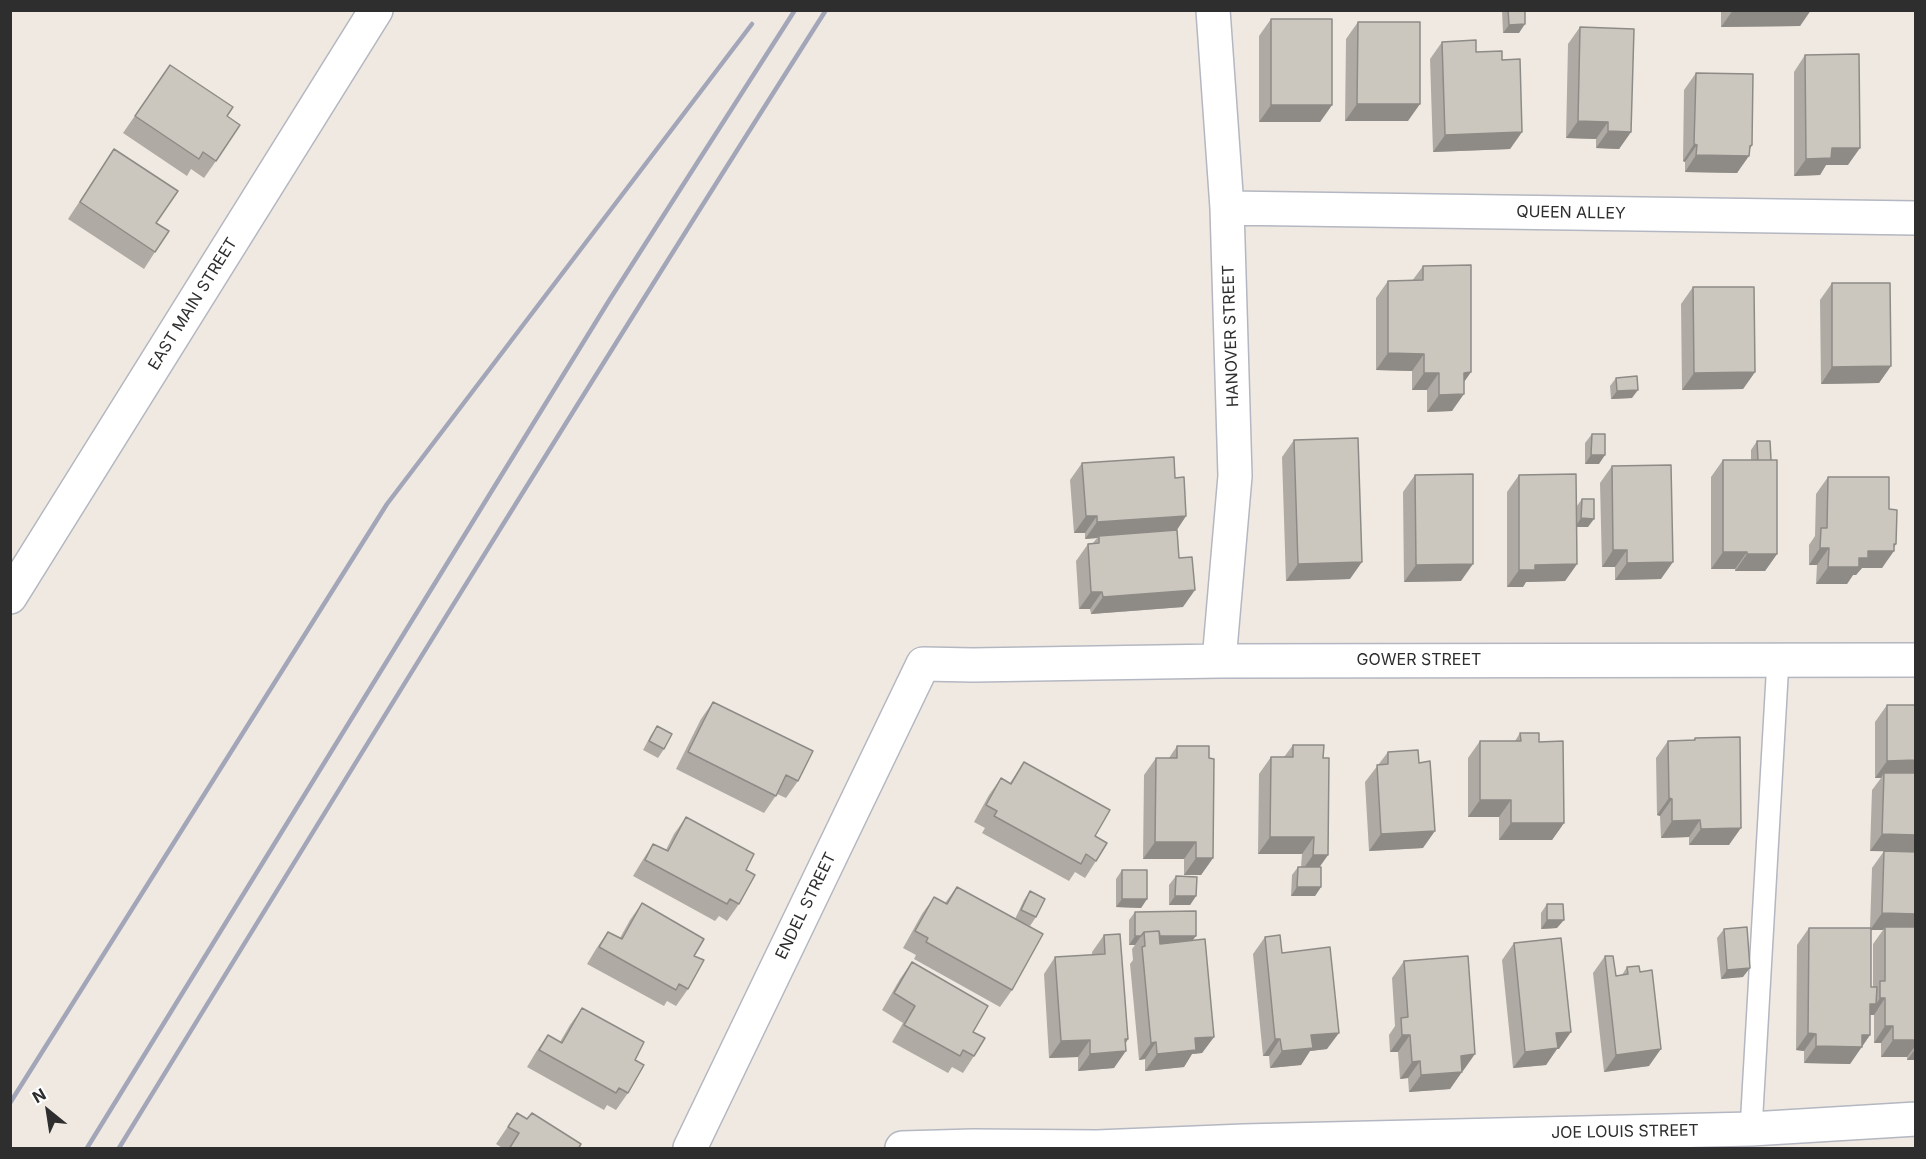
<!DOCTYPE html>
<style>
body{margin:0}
#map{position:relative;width:1926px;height:1159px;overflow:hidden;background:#efe9e1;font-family:Inter,sans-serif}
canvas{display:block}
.frame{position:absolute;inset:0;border:12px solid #2e2e2e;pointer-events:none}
.north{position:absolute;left:18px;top:1081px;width:60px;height:60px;-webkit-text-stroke:4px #fff;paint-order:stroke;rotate:330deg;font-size:16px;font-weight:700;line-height:24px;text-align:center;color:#2e2e2e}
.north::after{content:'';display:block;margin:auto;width:21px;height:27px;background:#2e2e2e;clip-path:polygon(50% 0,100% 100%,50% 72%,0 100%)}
</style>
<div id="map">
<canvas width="1926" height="1159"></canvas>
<div class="frame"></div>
<div class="north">N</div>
</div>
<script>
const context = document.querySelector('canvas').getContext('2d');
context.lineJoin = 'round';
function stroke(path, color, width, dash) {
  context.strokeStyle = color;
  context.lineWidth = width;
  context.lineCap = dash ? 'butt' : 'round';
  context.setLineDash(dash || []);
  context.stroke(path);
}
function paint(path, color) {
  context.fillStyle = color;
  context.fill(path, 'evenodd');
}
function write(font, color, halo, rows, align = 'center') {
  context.font = font + ' Inter,sans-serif';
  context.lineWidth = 4.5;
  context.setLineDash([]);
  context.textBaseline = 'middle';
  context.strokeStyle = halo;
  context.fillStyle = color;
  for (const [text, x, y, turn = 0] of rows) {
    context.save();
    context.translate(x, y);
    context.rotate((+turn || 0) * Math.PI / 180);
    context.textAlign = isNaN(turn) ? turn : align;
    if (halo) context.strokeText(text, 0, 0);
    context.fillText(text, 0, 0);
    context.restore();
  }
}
const lane = new Path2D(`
 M1751,1129L1778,660`);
const street = new Path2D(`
 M1213,10L1227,208L1235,476L1219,661
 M1227,208L1916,218
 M10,597L376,10
 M690,1148L923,664L973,665L1219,661L1916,660
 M902,1148L973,1146L1097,1147L1244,1141L1751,1129L1916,1119`);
const rail = new Path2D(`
 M10,1103L387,504L752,24
 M87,1148L610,299L795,10
 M119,1148C352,768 586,387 826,10`);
const wall = new Path2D(`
 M1502,10H1525L1519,33H1503Z
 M1721,10H1811L1800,26L1721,27Z
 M1271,19L1332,105L1320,122H1259V36Z
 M1358,22L1408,121H1345L1346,39Z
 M1580,27L1631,132L1619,149L1596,148V139L1566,138L1568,44Z
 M1442,42L1502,60L1522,132L1510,149L1433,152L1430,59Z
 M1805,55L1848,165H1826L1820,175L1794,176V72Z
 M170,65L227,116L216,161L204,178L191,169L187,176L123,133Z
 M1696,73L1752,145L1737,173L1685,172V162L1683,161L1684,90Z
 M114,149L156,223L155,252L144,269L68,219Z
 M1423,266L1471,372L1464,382L1452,411L1427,412V390H1412V371L1376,370V298L1388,281H1412Z
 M1832,283L1891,366L1879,383L1821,384L1820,300Z
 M1693,287L1755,372L1743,389L1682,390L1681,304Z
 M1616,378L1632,398L1611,399L1610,386Z
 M1592,434L1599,464H1585V443Z
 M1294,440L1350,579L1286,581L1282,457Z
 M1757,441L1771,460L1777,554L1765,571H1735V569H1711V477L1723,460H1751V450Z
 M1082,463L1175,478L1186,516L1176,530L1183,607L1091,614L1090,609H1079L1076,561L1088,544L1093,543L1097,538L1085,539V533H1074L1070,480Z
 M1612,466L1661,579L1615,580V567H1602L1600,483Z
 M1415,475L1461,581L1404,582L1403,492Z
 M1519,475L1576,507L1582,499L1588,527H1576L1577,564L1565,581L1526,582L1523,587H1507V492Z
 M1828,477L1889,509L1894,548L1882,568H1862L1856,575H1853L1847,584H1816L1817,565H1809V545L1815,536L1816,494Z
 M713,702L798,781L786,798L777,794L764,813L676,769L701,719Z
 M1887,705H1916V1060H1907V1057H1881V1043H1874V1015H1870V1035L1850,1064L1804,1063V1051L1796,1050L1797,945L1809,928H1870L1872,868L1884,851H1870L1872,790L1881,778H1875V722ZM1871,930H1883L1873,944V987H1871Z
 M657,726L664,749L658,758L643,750L651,735Z
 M1520,733L1539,742L1564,823L1552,840H1499V817H1468V758L1480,741H1515Z
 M1695,738L1729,845H1689V837L1661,838L1660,816L1657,815L1656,758L1668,741L1693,740Z
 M1293,745L1323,758L1328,855L1319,867L1321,887L1315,896H1291L1292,875L1298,867H1301L1302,854H1258L1259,774L1271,757H1284Z
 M1177,746L1209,758L1213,858L1201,875H1184V859H1143L1144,775L1156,758H1169Z
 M1388,752L1419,763L1423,848L1369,851L1365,782Z
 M1024,762L1095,836L1096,861L1085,878L1075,872L1069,881L982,833L985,828L974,822L989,795L1001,778L1010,783Z
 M686,817L746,870L739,904L727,921L719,916L715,921L633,876L642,861L653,844L666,850L674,834Z
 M1122,870L1147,899L1141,908L1116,907V879Z
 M1176,876L1196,896L1190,905H1169V885Z
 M957,887L1012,990L1000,1007L914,959L916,955L903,948L922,914L934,897L945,903Z
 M1030,891L1036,917L1030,926L1015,919L1024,900Z
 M642,903L694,956L688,989L676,1006L667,1001L664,1006L587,964L596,949L608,932L620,938L630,920Z
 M1547,904L1557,928L1541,929V913Z
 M1135,912L1193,941L1214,1037L1202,1053L1192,1054L1184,1067L1145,1071V1059L1139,1060L1130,964L1133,960L1132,949L1135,945H1129V920Z
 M1724,929L1743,977L1721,979L1717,938Z
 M1104,935L1128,1039L1114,1068L1078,1071V1057L1049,1058L1044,974L1055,957L1092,955V952Z
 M1265,937L1282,953L1327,1049L1310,1051L1301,1065L1270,1068L1269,1056H1263L1253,954Z
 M1514,943L1559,1049H1557L1546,1065L1513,1068L1502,960Z
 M1605,956L1616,976L1622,975L1627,967L1649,1066L1604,1072L1593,973Z
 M1404,961L1463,1071H1462L1450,1089L1409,1092L1408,1078L1400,1079L1398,1052H1390L1389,1035L1395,1026L1392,978Z
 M912,962L973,1032L974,1056L963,1073L952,1067L948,1073L892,1042L903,1023L882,1010L900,979Z
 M582,1008L635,1060L628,1093L616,1110L607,1105L604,1110L527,1067L536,1052L548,1035L560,1042L570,1025Z
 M517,1113L578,1149H504L496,1144Z`);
const shadedWall = new Path2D(`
 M1733,10H1811L1800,26L1721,27Z
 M1525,24L1519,33H1503L1509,25Z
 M1357,104H1420L1408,121H1345Z
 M1271,105H1332L1320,122H1259Z
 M1578,121L1608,122L1596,139L1566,138Z
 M1608,131L1631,132L1619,149L1596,148Z
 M1522,132L1510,149L1433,152L1445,135Z
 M1694,144L1697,145L1685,162L1683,161Z
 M1752,145L1745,156H1749L1737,173L1685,172L1696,155Z
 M1832,148H1860L1848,165H1826L1820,175L1794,176L1806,159Z
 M1388,353L1424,354L1412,371L1376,370Z
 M1891,366L1879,383L1821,384L1832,367Z
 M1471,372L1459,389L1464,373Z
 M1755,372L1743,389L1682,390L1694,373Z
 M1424,373H1439L1427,390H1412Z
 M1638,390L1632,398L1611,399L1617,391Z
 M1464,394L1452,411L1427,412L1439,395Z
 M1591,455H1605L1599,464H1585Z
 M1086,516H1097L1085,533H1074Z
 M1186,516L1175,533L1099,536L1097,538L1085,539L1097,522Z
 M1581,518L1594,519L1588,527H1575Z
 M1894,544H1896L1892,551H1894L1882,568H1862L1856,575H1853L1847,584H1816L1828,567L1859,558L1868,551Z
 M1820,548H1829L1817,565H1809Z
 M1613,550H1627L1615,567H1602Z
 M1723,552H1747L1735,569H1711Z
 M1747,554H1777L1765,571H1735Z
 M1362,562L1350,579L1286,581L1298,564Z
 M1673,562L1661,579L1615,580L1627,563Z
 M1473,564L1461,581L1404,582L1416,565Z
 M1577,564L1565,581L1526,582L1523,587H1507L1519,570L1535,565Z
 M1195,590L1183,607L1091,614L1103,597Z
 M1091,592H1102L1090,609H1079Z
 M1916,760V777L1884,773L1881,778H1875L1887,761Z
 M1669,798L1672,799L1660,816L1657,815Z
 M1480,800H1511L1499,817H1468Z
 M1700,820L1689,837L1661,838L1672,821Z
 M1511,823H1564L1552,840H1499Z
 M1741,828L1729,845H1689L1701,829Z
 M1435,831L1423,848L1369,851L1381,834Z
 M1882,834L1916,835V852L1870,851Z
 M1270,837H1314L1302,854H1258Z
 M1155,842H1196L1184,859H1143Z
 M1313,855H1328L1316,872H1301Z
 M1196,858H1213L1201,875H1184Z
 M1297,887H1321L1315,896H1291Z
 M1175,896H1196L1190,905H1169Z
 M1122,899H1147L1141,908L1116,907Z
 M1882,913L1916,914V931L1885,927L1883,930H1870Z
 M1547,920H1564L1557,928L1541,929Z
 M1135,936H1141L1135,945H1129Z
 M1144,936H1196L1190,944H1145Z
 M1750,968L1743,977L1721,979L1727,970Z
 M1880,998H1885L1874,1015H1869L1870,1004H1876Z
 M1885,1026H1893L1881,1043H1874Z
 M1571,1032L1559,1049H1557L1546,1065L1513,1068L1525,1052L1556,1033Z
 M1339,1033L1327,1049L1310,1051L1301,1065L1270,1068L1282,1051L1311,1035Z
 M1808,1033L1816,1034L1804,1051L1796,1050Z
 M1402,1035H1410L1398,1052H1390Z
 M1862,1035H1870L1850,1064L1804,1063L1816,1046Z
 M1214,1037L1202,1053L1192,1054L1184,1067L1145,1071L1157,1054L1195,1038Z
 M1125,1039H1128L1119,1052L1126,1051L1114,1068L1078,1071L1090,1054Z
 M1275,1039H1280L1269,1056H1263Z
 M1090,1040L1078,1057L1049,1058L1061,1041Z
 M1893,1040H1916V1045L1907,1057H1881Z
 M1156,1042L1145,1059L1139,1060L1151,1043Z
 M1916,1048V1060H1907Z
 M1661,1049L1649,1066L1604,1072L1616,1055Z
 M1475,1054L1463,1071L1449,1073L1461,1056Z
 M1420,1061L1408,1078L1400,1079L1412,1062Z
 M1462,1072L1450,1089L1409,1092L1421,1075Z`);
const building = new Path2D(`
 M1508,10H1525V24L1509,25Z
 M1271,19H1332V105H1271Z
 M1358,22H1420V104H1357Z
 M1580,27L1634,29L1631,132L1608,131V122L1578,121Z
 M1476,40V52L1502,51V60L1520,59L1522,132L1445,135L1442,42Z
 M1859,54L1860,148H1832L1831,158L1806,159L1805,55Z
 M170,65L233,107L227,116L240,125L216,161L203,152L199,159L135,116Z
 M1696,73L1753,74L1752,145L1750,146L1749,156L1696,155L1697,145L1694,144Z
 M114,149L178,191L156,223L169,231L155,252L80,202Z
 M1471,265V372L1464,373V394L1439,395V373H1424V354L1388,353V281L1423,280V266Z
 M1832,283H1890L1891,366L1832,367Z
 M1693,287H1754L1755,372L1694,373Z
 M1637,376L1638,390L1617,391L1616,378Z
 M1592,434H1605V455H1591Z
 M1358,438L1362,562L1298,564L1294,440Z
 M1757,441H1770L1771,460H1758Z
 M1174,457L1175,478L1184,477L1186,516L1097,522V516H1086L1082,463Z
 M1723,460H1777V554H1747V552H1723Z
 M1671,465L1673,562L1627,563V550H1613L1612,466Z
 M1473,474V564L1416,565L1415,475Z
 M1576,474L1577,564L1535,565V570H1519V475Z
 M1828,477H1889V509L1897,510L1896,544H1894V551H1868V558H1859V567H1828L1829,548H1820L1821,528H1827Z
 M1582,499H1594V519L1581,518Z
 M1177,530L1179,558L1192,557L1195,590L1103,597L1102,592H1091L1088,544L1099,543V536Z
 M713,702L813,751L798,781L786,775L776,796L688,752Z
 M1887,705H1916V760L1887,761Z
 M657,726L672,734L664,749L649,741Z
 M1520,733H1539V742L1563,741L1564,823H1511V800H1480V741H1521Z
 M1740,737L1741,828L1701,829L1700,820L1672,821V799L1669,798L1668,741L1695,740V738Z
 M1293,745H1324L1323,758H1329L1328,855H1313L1314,837H1270L1271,757H1293Z
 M1177,746H1209V758L1214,759L1213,858H1196V842H1155L1156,758H1177Z
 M1418,750L1419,763L1430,761L1435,831L1381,834L1377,765L1388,764V752Z
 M1024,762L1110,810L1095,836L1107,843L1096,861L1086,854L1081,864L994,816L997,811L986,805L1001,778L1011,784Z
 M1884,773H1916V835L1882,834Z
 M686,817L754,854L746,870L755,875L739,904L730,899L727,904L645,860L653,844L668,851Z
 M1884,851L1916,852V914L1882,913Z
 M1298,867H1321V887H1297Z
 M1122,870H1147V899H1122Z
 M1176,876L1197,877L1196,896H1175Z
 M957,887L1043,934L1012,990L926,942L928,938L915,931L934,897L947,904Z
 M1030,891L1045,899L1036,917L1021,910Z
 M642,903L704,939L694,956L704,960L688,989L679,984L676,990L599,947L608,932L622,939Z
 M1547,904H1563L1564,920H1547Z
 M1196,911V936H1160L1159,931L1144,932L1141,936H1135V912Z
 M1747,927L1750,968L1727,970L1724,929Z
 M1885,927H1916V1040H1893V1026H1885V998H1880V981H1885Z
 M1809,928H1871V987H1877L1876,1004H1870V1035H1862V1047L1816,1046V1034L1808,1033Z
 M1159,931L1160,944L1205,939L1214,1037L1195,1038L1196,1050L1157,1054L1156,1042L1151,1043L1142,947L1145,946L1144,932Z
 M1120,934L1128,1039H1125L1126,1051L1090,1054V1040L1061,1041L1055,957L1105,954L1104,935Z
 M1280,935L1282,953L1330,947L1339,1033L1311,1035L1313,1048L1282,1051L1280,1039H1275L1265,937Z
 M1561,938L1571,1032L1556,1033L1558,1048L1525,1052L1514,943Z
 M1468,956L1475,1054L1461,1056L1462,1072L1421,1075L1420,1061L1412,1062L1410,1035H1402L1401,1018L1408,1017L1404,961Z
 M1605,956H1613L1616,976L1628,974L1627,967L1639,966L1640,972L1652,970L1661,1049L1616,1055Z
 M912,962L988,1006L973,1032L985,1038L974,1056L963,1050L960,1056L904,1025L915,1006L894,993Z
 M582,1008L644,1042L635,1060L644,1065L628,1093L619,1088L616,1093L539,1050L548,1035L562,1043Z
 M517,1113L527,1119L532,1113L581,1144L578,1149H509L519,1133L508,1127Z`);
const streetNames = [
 ["QUEEN ALLEY",1571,213,1],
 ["EAST MAIN STREET",193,304,-58],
 ["HANOVER STREET",1231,336,-92],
 ["GOWER STREET",1419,660],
 ["ENDEL STREET",806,906,-64],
 ["JOE LOUIS STREET",1625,1132,-1]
];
stroke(lane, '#b4b7c1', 24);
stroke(street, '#b4b7c1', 36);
stroke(lane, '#fff', 21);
stroke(street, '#fff', 33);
stroke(rail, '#a3a6b8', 4.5);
paint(wall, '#afaba4');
paint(shadedWall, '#8e8b86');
paint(building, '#cbc7bf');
stroke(building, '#8e8b86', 1.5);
write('16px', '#2e2e2e', '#fff', streetNames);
</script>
